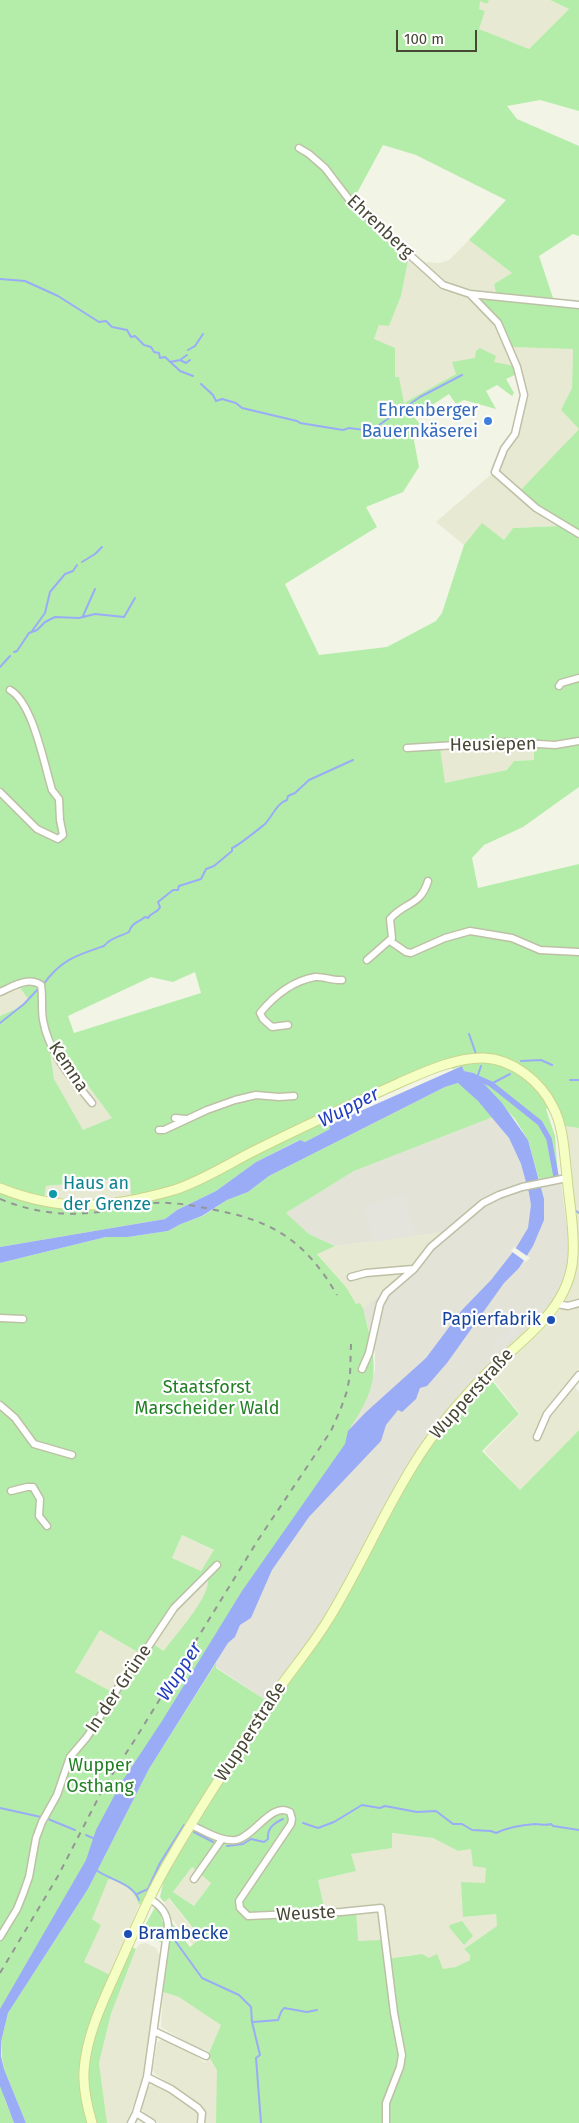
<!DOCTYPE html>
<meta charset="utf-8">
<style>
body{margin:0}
#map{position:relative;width:579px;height:2123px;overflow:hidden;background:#f2f4e5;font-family:"Fira Sans",sans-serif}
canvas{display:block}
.scale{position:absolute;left:396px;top:30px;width:81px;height:22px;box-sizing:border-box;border:2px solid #474734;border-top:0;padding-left:6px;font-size:15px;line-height:18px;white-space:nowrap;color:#474734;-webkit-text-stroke:4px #fff;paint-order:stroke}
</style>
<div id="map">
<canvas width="579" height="2123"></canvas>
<div class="scale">100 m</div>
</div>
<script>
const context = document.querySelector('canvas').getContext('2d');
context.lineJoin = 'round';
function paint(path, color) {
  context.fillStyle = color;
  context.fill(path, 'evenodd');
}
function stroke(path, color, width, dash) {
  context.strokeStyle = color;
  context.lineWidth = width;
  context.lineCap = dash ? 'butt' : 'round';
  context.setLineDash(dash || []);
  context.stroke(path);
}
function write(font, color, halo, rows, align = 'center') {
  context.font = font + ' "Fira Sans",sans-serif';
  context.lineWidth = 4.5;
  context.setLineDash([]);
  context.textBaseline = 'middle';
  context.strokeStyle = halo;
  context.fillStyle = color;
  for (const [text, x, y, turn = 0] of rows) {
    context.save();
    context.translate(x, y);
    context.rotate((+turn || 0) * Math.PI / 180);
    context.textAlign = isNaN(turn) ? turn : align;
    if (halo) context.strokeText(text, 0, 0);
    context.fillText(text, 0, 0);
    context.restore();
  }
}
const residential = new Path2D(`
 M480,0L487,4L489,0H550L569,9L529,49L478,29L485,11L478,9Z
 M469,240L512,273L494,284L497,298L480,301L500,320L511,347L573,349L572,388L561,410L579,429L569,439L560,526L513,528L504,540L482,524L464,545L436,522L494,472L515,432L526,393L519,373L476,358L456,374L404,404L399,378H395L374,340L379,325L389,326L401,296L410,251L425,262L440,263L449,260Z
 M534,744V760L514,761L507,770L445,784L439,748L461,745Z
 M18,985L28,999L18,1008L0,1016V994Z
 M49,1044L71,1075L78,1072L113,1118L83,1131L54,1079Z
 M564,1126L579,1128V1376L572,1384L579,1392V1430L520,1490L484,1451L520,1414L490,1376L533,1337L542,1330L561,1309L569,1307L565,1297L574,1278L578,1238Z
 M130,1178L131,1196L80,1204L43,1199L46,1186Z
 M445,1232L415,1269L363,1308L360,1303L356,1305L346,1287L317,1253L335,1246Z
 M182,1535L215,1551L201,1571L172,1558Z
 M218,1564L183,1662L152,1643L174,1608Z
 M100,1630L142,1654L114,1693L75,1672Z
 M391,1833L433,1838L458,1851L471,1849L486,1868V1883L464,1917L496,1914L497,1926L464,1949L470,1955V1960L456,1967L443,1970L422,1954L386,1959L364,1942L358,1941L325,1912L318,1880L355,1871L351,1854L391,1848Z
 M192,1867L211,1882L194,1906L173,1892Z
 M110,1879L125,1885L137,1895L139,1905L110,1975L84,1962L101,1925L92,1919L98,1901L108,1880Z
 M168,1898L201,1939L193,1945L171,1918L164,1902Z
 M146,1943L156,1948L160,1956V1962L145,2069L135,2101L126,2123H107L99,2063L111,2014L137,1947L140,1944Z
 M163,1992L179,1997L223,2021L209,2052L204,2049L200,2050L161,2027Z
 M163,2038L193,2054L205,2063L211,2056L219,2069L216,2123H205V2114L200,2104L155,2074L153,2070L157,2043Z
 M155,2083L194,2108L199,2116L198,2123H159L144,2113L141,2107L148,2087Z`);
const industrial = new Path2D(`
 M493,1117L509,1138L521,1164L528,1188L561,1182L569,1243L568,1261L564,1281L548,1308L473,1382L329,1614L267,1701L216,1667V1663L228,1643L235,1637L240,1625L251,1618L272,1570L309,1517L377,1445L348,1431L375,1371V1353L363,1308L415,1269L444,1232L335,1246L309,1234L286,1213L354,1171Z`);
const green = new Path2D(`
 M0,0H489L487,4L480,1L479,9L485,11L479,29L529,49L569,9L550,0H579V111L540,100L507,106L517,119L579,146V236L573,234L539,256L553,298L496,293L494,284L512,273L469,240L506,200L416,155L383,145L351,204L409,256L401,296L389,326L379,325L374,339L395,348V377H399L404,403L456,374L452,362L475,358L476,351L480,348L496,356L494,362L514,366L519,373L506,379L514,393L512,396L497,385L486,391L496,409L464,400L456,404L449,394L414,417L420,424L412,430L419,467L403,492L366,507L377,527L285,584L319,655L387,647L436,621L442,613L464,545L482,523L504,540L513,528L560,526L520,491L579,429V787L523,827L484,845L472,858L478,888L579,864V1128L564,1126L556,1105L546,1109L555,1136L558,1176L539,1179L528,1140L515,1119L474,1073L464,1071L462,1066L453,1069L448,1064L325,1117L330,1129L305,1142L299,1140L256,1162L216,1191L177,1210L165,1219L0,1247V1016L18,1008L28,999L18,985L34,983L38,985L41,990V1002L43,1000C44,993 45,985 38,981L17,982L0,990ZM508,743L534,744V760L514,761L507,770L445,783L440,748L461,745ZM195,972L201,993L74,1033L68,1016L151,977L173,982ZM49,1045L70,1075L78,1072L112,1118L83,1130L54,1079ZM130,1178L131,1196L80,1204L44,1199L46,1186Z
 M482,297L579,306V429L561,410L572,388L573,349L511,347L500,320L480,301Z
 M458,1083L464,1086L493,1117L354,1171L286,1213L309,1234L335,1246L317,1254L346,1287L356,1304L360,1303L363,1308C376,1361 383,1380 350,1428L364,1434L300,1510L0,2021V1263L106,1237H128L168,1231L181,1224L203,1216L227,1200L248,1192L269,1176L445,1087ZM182,1535L214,1550L201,1571L172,1558ZM207,1576C215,1593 174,1636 164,1651L152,1643L174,1608ZM100,1630L141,1654L114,1693L75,1672Z
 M489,1377L519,1414L482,1451L520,1490L579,1430V2123H216L217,2070L208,2055L221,2025L179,1997L163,1992L172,1923L190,1947L201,1938L169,1898L164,1902L160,1897L164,1879L194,1826L257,1728L419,1464L453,1417ZM392,1833L433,1838L458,1851L471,1849L473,1866L486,1868L485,1883L461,1882L463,1917L496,1914L497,1926L464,1949L470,1955V1960L456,1967L443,1969L437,1954L429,1958L422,1954L386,1959L383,1940L358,1941L356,1909L325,1912L318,1880L356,1871L351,1854L392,1848ZM192,1867L211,1883L194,1906L173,1892Z
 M216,1663V1668L267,1701L150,1895L139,1905C135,1890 124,1884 110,1879L108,1880L92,1919L101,1925L84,1962L110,1975L87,2033L89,2123H26L4,2069L2,2057L1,2042L8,2013L88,1889L149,1769Z
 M155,1907L163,1915L161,1917L163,1923L166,1924L163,1943L151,1939L140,1938L142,1931Z
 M462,1921L473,1936L464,1945L449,1927L450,1925Z
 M132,1947L136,1949L111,2014L99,2063L107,2123H97C92,2107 87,2091 88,2074C88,2034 116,1984 132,1947Z
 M0,2076L5,2100L14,2123H0Z`);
const parking = new Path2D(`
 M405,1194L416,1236L373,1242L363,1206Z
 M513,1325L520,1332L497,1348L499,1353L491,1347L502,1332L506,1334Z`);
const water = new Path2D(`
 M462,1066L464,1071L474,1073L502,1103L528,1140L544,1199V1220L533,1246L519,1268L504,1283L447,1363L427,1386L420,1388L416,1399L402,1412L398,1410L386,1425L381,1441L309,1517L272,1570L251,1618L240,1625L235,1637L228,1643L149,1769L88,1889L8,2013L1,2042V2056L4,2069L26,2123H14L0,2086V2009L86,1860L96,1830L121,1783L162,1721L242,1591L345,1444L348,1431L365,1413L426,1358L462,1310L491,1280L516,1248L528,1228L531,1205L529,1193L521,1164L509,1138L478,1101L458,1083L445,1087L269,1176L248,1192L227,1200L202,1216L181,1224L168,1231L128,1237H106L0,1263V1247L165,1219L177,1210L216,1191L256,1162L300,1140L305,1142L330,1129L329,1125Z`);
const pier = new Path2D(`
 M514,1247L530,1258L526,1262L511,1251Z`);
const stream = new Path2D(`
 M0,279L25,281L58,296L99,322L106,321L112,327L127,330L131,337L135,336L144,345L151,347L154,352L159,353L160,358L165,357L180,371L193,376
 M188,350L195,346L203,334
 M180,360L186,363L190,360
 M170,362L180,360L187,355
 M201,384L213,395L216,401L222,399L236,403L242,408L297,421L300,423L343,430L349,428L365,430L376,427L420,397L462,375
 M82,562L95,554L102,547
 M83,616L95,589
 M32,631L45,613L50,592L65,574L73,571L77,565
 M14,652L17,651L29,633L37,630L45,622L55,617L79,618L95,614L124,617L135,598
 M0,667L10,656
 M43,985C60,960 77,955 104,946C111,937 120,937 129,932C132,922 138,923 145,917L148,918C151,912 158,913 160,907L158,902L173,890H178L179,886L201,879L206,869L214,866L232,851V848C238,846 260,828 265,824C273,815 277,803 287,800L288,796L295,793L309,780L353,760
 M0,1023L24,1004L39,988
 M469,1034L476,1054
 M521,1061L541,1060L552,1065
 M477,1078L481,1066
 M570,1080H579
 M491,1084L510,1074
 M576,1211L579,1213
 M0,1808L41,1817
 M48,1819L75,1830
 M303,1823L318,1828L334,1822L362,1805L380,1808L385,1806L417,1812L436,1811L453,1824H462L472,1830L491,1831L496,1833C509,1827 521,1825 535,1824C541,1824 545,1826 551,1824L553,1826L579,1830
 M194,1832L213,1842
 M86,1835L95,1839
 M227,1846L243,1844L251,1839L264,1842L268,1839C267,1828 274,1823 283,1819
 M96,1870C110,1880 133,1883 139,1900
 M137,1894L148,1889L160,1863L184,1825
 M171,1935L202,1978L239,1995L251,2007L252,2022L260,2055L256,2058L261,2123
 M253,2022L278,2020L281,2012L284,2008L307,2012L317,2010`);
const canal = new Path2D(`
 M473,1076L491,1084L540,1123L549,1139L556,1176`);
const street = new Path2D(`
 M299,148L309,154L325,168L351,202L443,285L470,294L579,305
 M470,294L498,323L517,367L524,395L515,434L504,449L495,472L536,508L579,534
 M559,686L561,683L579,678
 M407,748L506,742L555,745L579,741
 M0,792L37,829L58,839L63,835L60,820L59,799L52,790C44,764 33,703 10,690
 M390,941L406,952L411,953L445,938L470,931L512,938L540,950L579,952
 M367,960L392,938L390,919C405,901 420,907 428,881
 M0,992C12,987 28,976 41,985C43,996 41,1009 43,1020C49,1054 72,1078 92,1103
 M288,1025L272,1027L263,1019L260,1013C274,996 292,981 315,977C323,976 333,981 342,980
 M175,1118L186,1119
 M159,1130H164L207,1110L235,1100L256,1095L279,1097L294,1096
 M351,1277L366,1273L413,1269
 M557,1304L568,1306L579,1303
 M0,1318L23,1319
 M362,1369L369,1353L380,1304L386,1293L414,1269L431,1247L483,1203L499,1195L522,1187L567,1178
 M0,1405L15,1418L34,1444L72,1455
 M537,1437L547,1414L579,1375
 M11,1491L27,1487H33L40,1499L39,1516L47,1526
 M191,1825C205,1831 221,1842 236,1840C254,1837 272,1801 290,1812L292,1819L291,1824L239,1901L240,1908L248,1916L341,1912L381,1908L394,2013L402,2055L400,2067L386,2103V2123
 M194,1879L222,1839
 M0,1937L17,1909L23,1894L29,1877L36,1838L42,1822L57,1795L70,1757L87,1737L128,1672L142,1656L174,1608L217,1565
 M154,2031L206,2056
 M147,2077L171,2089L198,2108L202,2113L201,2123
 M136,2113L152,2123
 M131,2123L136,2113L147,2077L168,1926C167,1913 161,1906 150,1899`);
const secondary = new Path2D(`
 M0,1188C62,1213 111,1208 174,1190C202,1181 228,1164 254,1151C302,1127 350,1105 399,1083C424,1072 456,1057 484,1058C513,1059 541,1082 553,1107C564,1128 564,1153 567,1176C569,1203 575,1230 573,1256C570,1310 521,1340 486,1374C459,1402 434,1431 414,1464C382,1515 359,1570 328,1620C311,1648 289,1673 271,1700C237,1751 202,1804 171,1858C150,1893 134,1932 117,1970C103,2001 86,2036 84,2071C83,2088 87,2106 92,2123`);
const rail = new Path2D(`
 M0,1199C34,1213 68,1217 104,1211C121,1208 137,1205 153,1203C173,1202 191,1205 210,1209C272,1220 305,1240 337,1295
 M0,1973L58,1876L104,1787L134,1741L258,1540L331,1431L341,1408L347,1391L350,1375L351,1344`);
const markers = [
 [488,421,5,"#3f7fe0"],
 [53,1194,5,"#0f9aa8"],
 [551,1320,5,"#1a4fb4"],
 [128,1934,5,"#1a4fb4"]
];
const streetNames = [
 ["Ehrenberg",380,227,43],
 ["Heusiepen",493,745,-1],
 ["Kemna",68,1067,56],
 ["Wupperstraße",472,1394,-48],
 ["In der Grüne",119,1689,-56],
 ["Wupperstraße",251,1732,-57],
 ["Weuste",306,1914,-3]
];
const shopNames = [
 ["Ehrenberger",478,411],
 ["Bauernkäserei",478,432]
];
const cultureNames = [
 ["Haus an",63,1184],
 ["der Grenze",63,1205]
];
const transitNames = [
 ["Papierfabrik",541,1320],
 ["Brambecke",138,1934,"left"]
];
const parkNames = [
 ["Staatsforst",207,1388],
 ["Marscheider Wald",207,1409],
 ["Wupper",100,1766],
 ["Osthang",100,1787]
];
const waterNames = [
 ["Wupper",349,1108,-27],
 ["Wupper",180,1672,-57]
];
paint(residential, '#e7e9d2');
paint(industrial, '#e3e3d7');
paint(green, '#b3eda9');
paint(parking, '#e4e4dd');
paint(water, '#9bacf7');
paint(pier, '#f2f4e5');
stroke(stream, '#9bacf7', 2);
stroke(canal, '#9bacf7', 5.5);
stroke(street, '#bec0a6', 9);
stroke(secondary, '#cbd58e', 11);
stroke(street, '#fff', 6);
stroke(secondary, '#f5ffc4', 9);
stroke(rail, '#959595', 2, [6, 6]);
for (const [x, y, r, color] of markers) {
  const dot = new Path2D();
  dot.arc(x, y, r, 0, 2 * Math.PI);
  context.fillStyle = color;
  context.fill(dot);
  stroke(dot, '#fff', 2);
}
write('18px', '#474734', '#fff', streetNames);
write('18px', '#366cbe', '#fff', shopNames, 'right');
write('18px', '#0d838f', '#fff', cultureNames, 'left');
write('18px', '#164399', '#fff', transitNames, 'right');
write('18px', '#217f24', '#fff', parkNames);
write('italic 19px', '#223dbd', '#fff', waterNames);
</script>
